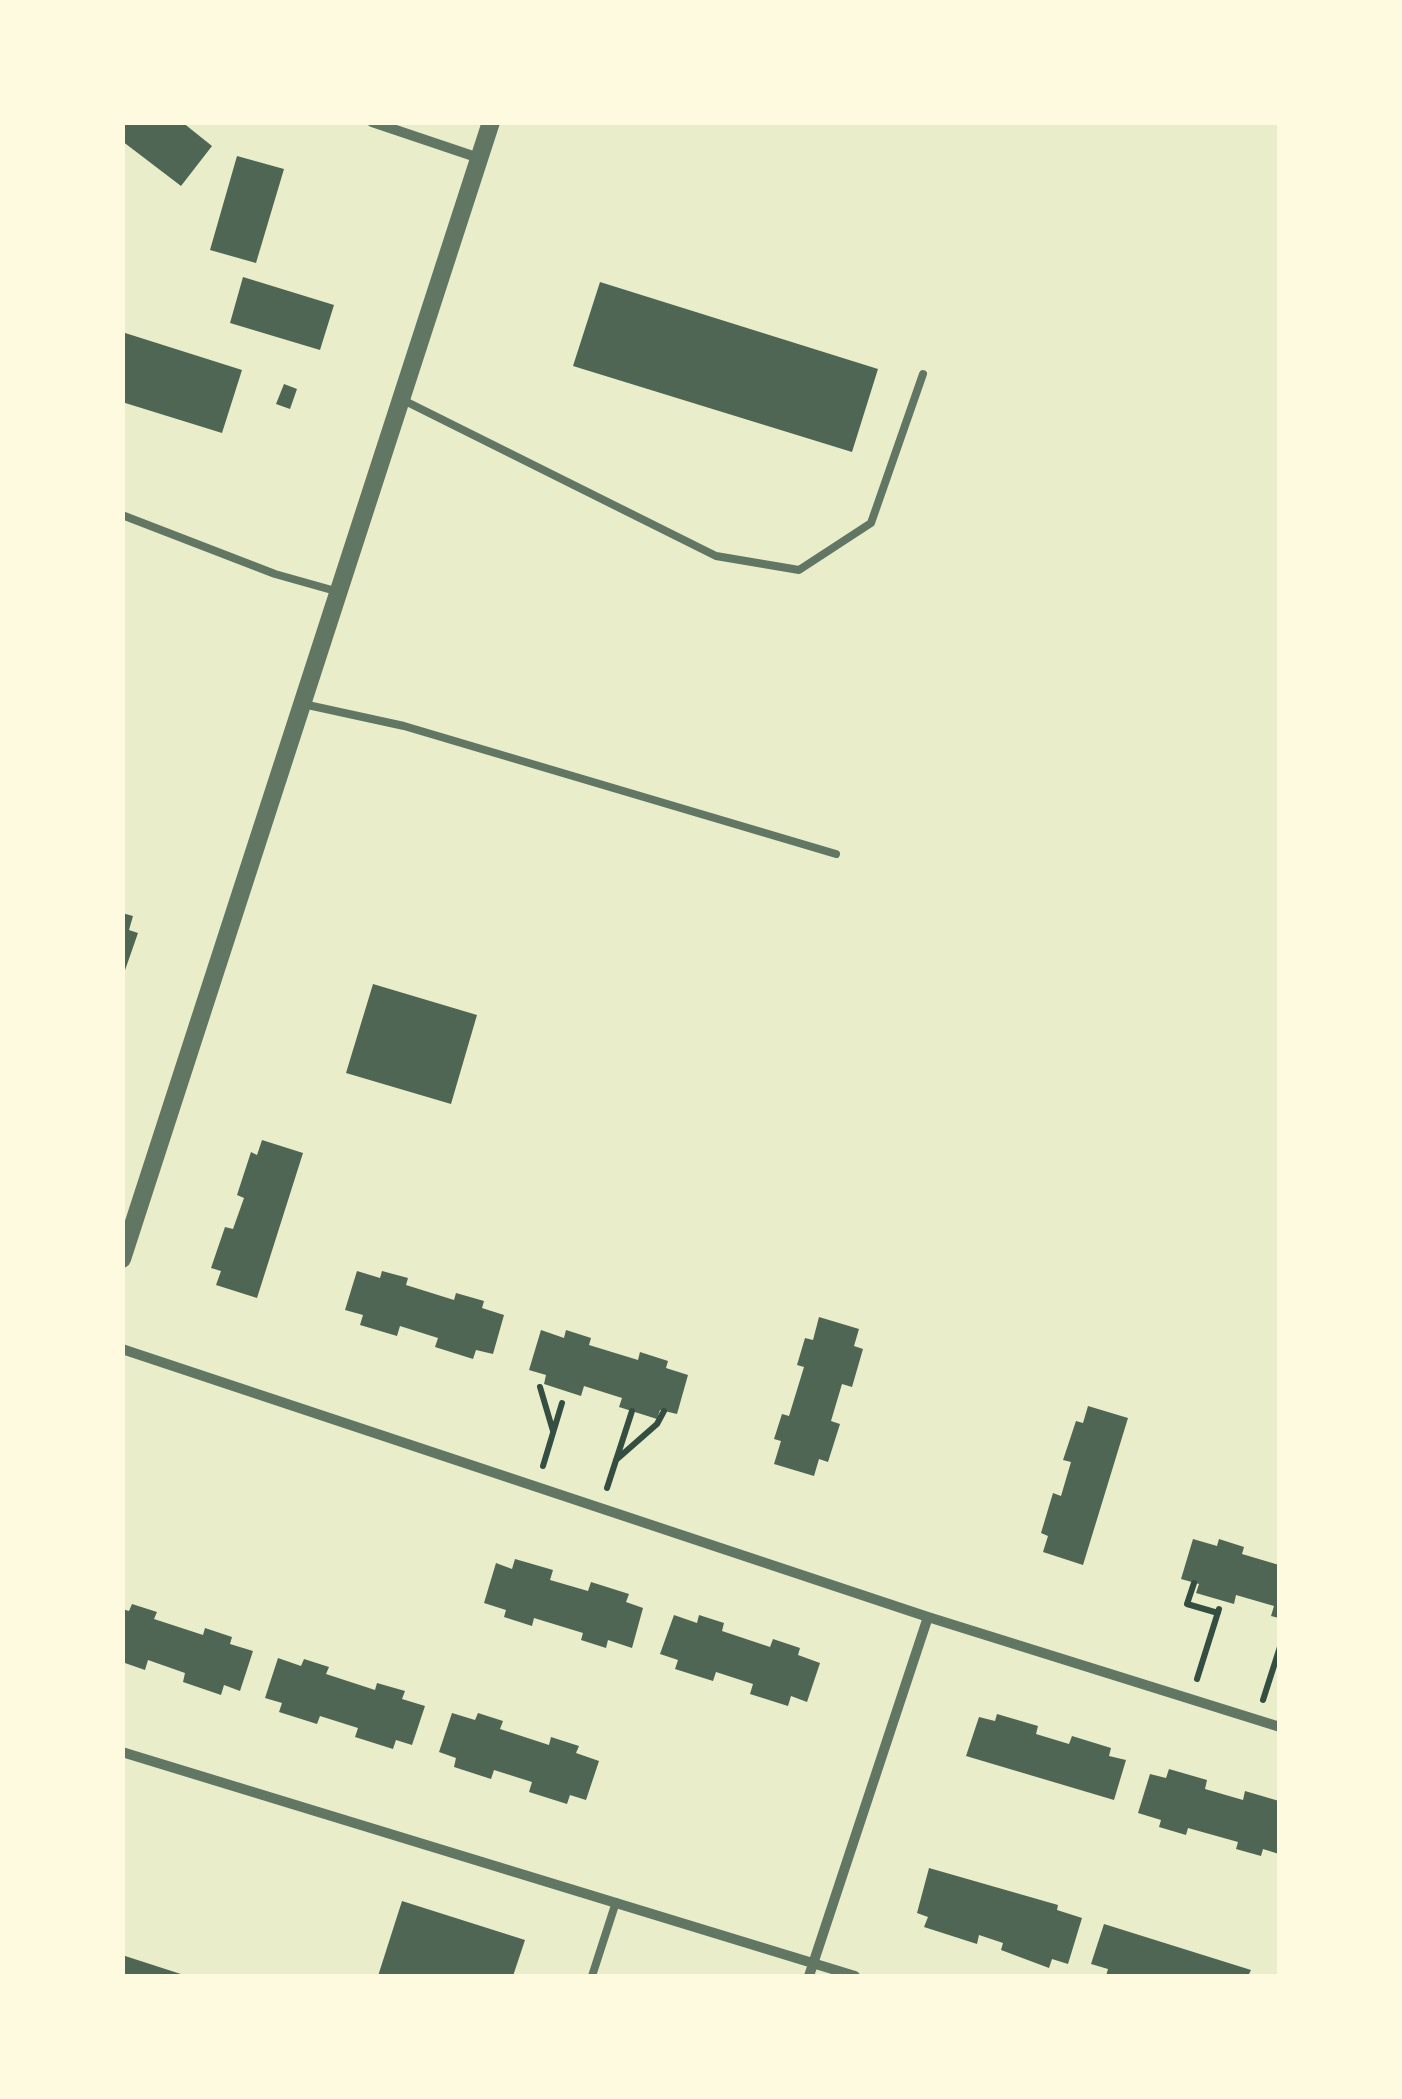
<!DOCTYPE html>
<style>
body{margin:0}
#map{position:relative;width:1402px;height:2099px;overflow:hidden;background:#e9edc9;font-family:"IBM Plex Sans",sans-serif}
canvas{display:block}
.frame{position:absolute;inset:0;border:125px solid #fefae0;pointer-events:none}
</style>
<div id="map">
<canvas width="1402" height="2099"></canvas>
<div class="frame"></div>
</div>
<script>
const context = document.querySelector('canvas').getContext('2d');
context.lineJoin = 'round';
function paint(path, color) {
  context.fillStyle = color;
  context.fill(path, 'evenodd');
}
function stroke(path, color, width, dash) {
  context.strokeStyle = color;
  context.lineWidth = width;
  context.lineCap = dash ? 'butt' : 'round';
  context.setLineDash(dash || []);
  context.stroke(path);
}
const building = new Path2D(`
 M122,122H182L212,146L181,186L122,141Z
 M237,156L284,169L256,263L210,250Z
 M243,277L334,305L320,350L230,323Z
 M600,282L878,369L852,452L573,366Z
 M122,332L242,370L222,433L122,402Z
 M284,384L297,389L290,409L276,404Z
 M122,913L133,916L129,930L138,933L123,976Z
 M373,984L477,1015L451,1104L346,1073Z
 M262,1140L303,1153L257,1298L216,1285L221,1271L211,1268L225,1227L233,1229L244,1198L237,1195L251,1152L257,1155Z
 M357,1271L380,1278L382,1271L408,1278L406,1285L454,1300L456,1293L484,1301L482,1308L504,1315L493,1354L476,1350L473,1359L435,1347L438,1338L400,1326L397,1336L360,1325L363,1315L345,1310Z
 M819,1317L859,1329L854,1346L863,1349L852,1387L842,1384L831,1421L840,1424L828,1462L819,1459L814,1476L774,1464L781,1441L774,1439L782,1414L789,1416L804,1367L797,1365L805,1338L813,1340Z
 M541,1330L564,1338L566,1330L591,1338L589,1345L638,1360L640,1352L668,1361L666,1368L688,1375L677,1414L660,1410L657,1419L619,1407L622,1398L584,1386L581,1396L544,1384L546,1375L529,1370Z
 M1088,1406L1128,1418L1083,1565L1043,1552L1048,1536L1041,1533L1053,1493L1061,1496L1071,1462L1063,1460L1076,1421L1083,1423Z
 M1193,1539L1217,1546L1219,1539L1244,1547L1242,1554L1279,1565V1618L1271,1616L1274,1606L1236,1595L1234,1604L1196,1593L1199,1584L1181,1579Z
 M515,1559L553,1570L550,1580L588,1591L591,1582L629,1594L626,1602L643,1608L632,1648L608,1640L606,1648L581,1640L583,1633L534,1618L532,1626L504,1617L506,1610L484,1603L496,1563L512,1569Z
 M132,1604L157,1612L154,1619L203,1635L205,1628L232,1637L230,1644L253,1651L240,1691L224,1685L221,1695L183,1682L185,1673L148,1660L145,1670L122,1662V1609L129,1611Z
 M674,1615L697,1623L699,1615L724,1623L722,1631L770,1647L773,1639L800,1648L798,1655L820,1663L807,1702L791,1696L788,1706L750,1694L753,1684L716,1672L713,1681L675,1669L678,1660L660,1654Z
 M278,1658L301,1666L304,1659L329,1667L326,1674L375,1690L377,1683L405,1691L402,1699L425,1706L412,1745L396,1740L393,1749L355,1737L358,1728L320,1716L317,1724L279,1712L282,1703L265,1698Z
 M452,1713L475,1720L478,1713L503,1721L500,1729L549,1745L551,1737L579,1746L576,1753L599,1761L586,1800L570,1795L567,1804L529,1792L532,1782L494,1770L491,1779L454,1767L456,1758L439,1752Z
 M997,1714L1038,1726L1036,1734L1069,1744L1072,1736L1111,1748L1109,1756L1126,1760L1114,1800L966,1756L979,1717L995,1721Z
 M1169,1769L1207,1780L1205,1789L1243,1800L1245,1791L1279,1801V1854L1263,1849L1261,1856L1236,1849L1238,1842L1188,1828L1186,1835L1159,1827L1161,1820L1138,1813L1150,1774L1166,1778Z
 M929,1868L1058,1905L1057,1910L1082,1918L1068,1964L1052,1959L1049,1968L1001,1950L1003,1943L979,1935L977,1944L924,1927L928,1917L917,1913Z
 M402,1901L525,1940L513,1976H378Z
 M1104,1924L1251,1970L1248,1976H1106L1108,1969L1091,1964Z
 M122,1955L187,1976H122Z`);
const path = new Path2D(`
 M540,1387L553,1431
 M616,1460L657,1424L664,1411
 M543,1466L562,1403
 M607,1488L632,1411
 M1194,1583L1187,1604L1218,1613
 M1197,1679L1219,1609
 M1263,1700L1280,1647`);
const service = new Path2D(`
 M401,399L716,556L799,570L871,523L923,374
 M122,515L275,574L339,592
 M303,704L404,726L836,854
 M592,1976L616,1902`);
const minor = new Path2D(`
 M372,122L479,158
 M122,1349L928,1617L1280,1727
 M122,1752L855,1976
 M809,1976L928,1617`);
const tertiary = new Path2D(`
 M122,1259L491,122`);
paint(building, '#4f6655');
stroke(path, '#344e41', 6);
stroke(service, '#617663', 8);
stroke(minor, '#617663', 10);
stroke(tertiary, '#617663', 18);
</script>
